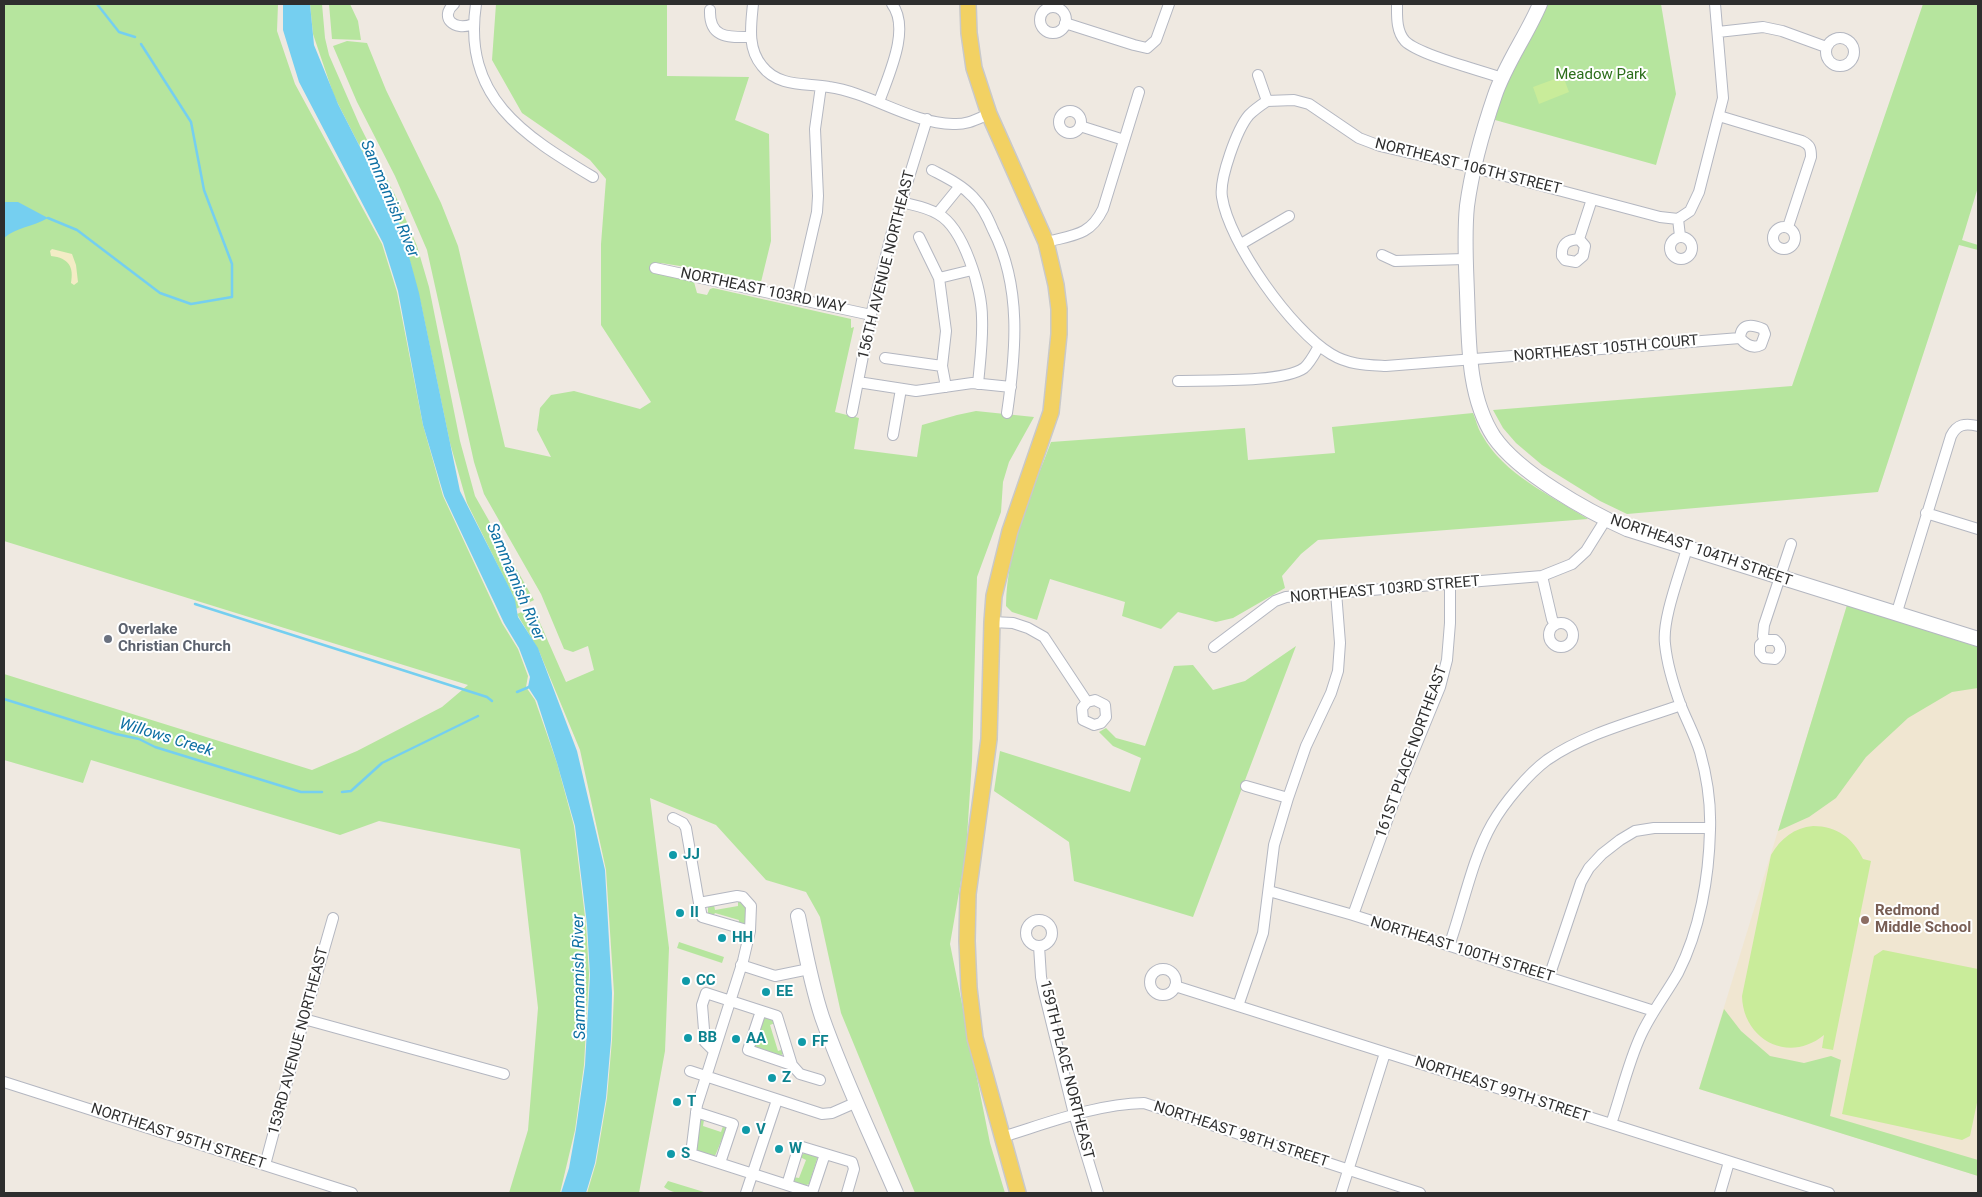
<!DOCTYPE html>
<style>
body{margin:0}
#map{position:relative;width:1982px;height:1197px;overflow:hidden;background:#efe9e1;font-family:Roboto,sans-serif}
canvas{display:block}
.frame{position:absolute;inset:0;border:5px solid #2e2e2e;pointer-events:none}
</style>
<div id="map">
<canvas width="1982" height="1197"></canvas>
<div class="frame"></div>
</div>
<script>
const context = document.querySelector('canvas').getContext('2d');
context.lineJoin = 'round';
function paint(path, color) {
  context.fillStyle = color;
  context.fill(path, 'evenodd');
}
function stroke(path, color, width, dash) {
  context.strokeStyle = color;
  context.lineWidth = width;
  context.lineCap = dash ? 'butt' : 'round';
  context.setLineDash(dash || []);
  context.stroke(path);
}
function write(font, color, halo, rows, align = 'center') {
  context.font = font + ' Roboto,sans-serif';
  context.lineWidth = 4;
  context.setLineDash([]);
  context.textBaseline = 'middle';
  context.strokeStyle = halo;
  context.fillStyle = color;
  for (const [text, x, y, turn = 0] of rows) {
    context.save();
    context.translate(x, y);
    context.rotate((+turn || 0) * Math.PI / 180);
    context.textAlign = isNaN(turn) ? turn : align;
    if (halo) context.strokeText(text, 0, 0);
    context.fillText(text, 0, 0);
    context.restore();
  }
}
const education = new Path2D(`
 M1847,605L1978,647V1176L1699,1089Z`);
const green = new Path2D(`
 M4,4H278L277,31L295,84L382,244L397,292L423,425L443,496L502,623L518,649L528,676L526,687L535,700L557,763L574,826L586,925L589,974L584,1065L575,1130L560,1193H509L528,1130L538,1008L520,849L379,821L340,835L91,760L83,783L4,760V674L312,770L357,751L442,707L468,685L4,541Z
 M310,4H322L325,38L329,55L360,126L398,201L417,246L429,287L460,441L475,496L534,600L516,609L513,596L467,503L450,443L421,304L401,227L334,96L313,34Z
 M329,4H350L358,21L361,40L332,39Z
 M496,4H667V76L749,77L735,120L769,134L771,241L761,282L711,271L661,263L655,272L694,282L697,293L707,295L710,289L713,288L851,319V328L854,327L835,412L859,418L854,449L917,457L922,425L957,415L976,411L1034,417L1009,462L1003,482L1001,512L977,577L972,761L966,852L950,944L990,1143L1005,1193H915L841,1013L820,917L806,892L766,880L716,825L650,798L669,948L665,1051L639,1193H587L596,1163L607,1098L612,1040L614,993L606,870L580,750L539,651L517,614L533,607L566,682L594,670L588,646L573,652L564,649L541,594L484,494L474,462L427,250L395,176L357,102L333,46L347,41L367,43L386,90L441,203L458,246L505,447L551,457L537,430L540,408L551,395L574,391L640,409L651,402L601,325V244L606,179L590,160L522,113L492,60Z
 M1548,4H1661L1676,94L1656,165L1495,120C1505,79 1529,41 1548,4Z
 M1923,4H1978V187L1962,240L1978,245V250L1959,245L1878,492L1627,514L1600,501L1542,465L1516,443L1503,428L1493,410L1792,386Z
 M1473,413C1476,420 1478,429 1482,435C1503,474 1552,496 1588,519L1318,540L1301,554L1282,576L1285,588L1233,618L1216,622L1178,612L1161,629L1122,616L1125,602L1050,579L1037,620L1012,612L1006,606C1007,548 1031,495 1051,442L1245,428L1248,460L1335,453L1332,427Z
 M1847,605L1978,647V688L1952,692L1908,718L1866,757L1836,798L1809,817L1778,831Z
 M1296,646L1193,917L1074,881L1069,842L994,791L1000,751L1130,792L1141,758L1113,746L1099,732L1106,728L1116,738L1145,746L1174,666L1193,665L1213,690L1245,681Z
 M738,901L747,905L748,918L745,925H738L739,920L715,913L713,916L708,913V907L711,905H714L715,910L738,906Z
 M679,942L724,957L722,963L677,948Z
 M1724,1009L1741,1031L1770,1056L1804,1063L1831,1056L1841,1060L1830,1116L1978,1160V1176L1699,1089Z
 M768,1017L774,1019L775,1023L770,1025L778,1051L784,1049V1053L780,1056L754,1048L763,1019Z
 M699,1118L704,1120L703,1126L721,1132L723,1126L727,1127L715,1156L696,1151Z
 M805,1152L818,1156L809,1184L804,1186L794,1182L793,1180V1177L799,1178L806,1160L800,1157Z
 M668,1181L704,1192L705,1193C692,1193 675,1196 664,1187Z`);
const sand = new Path2D(`
 M52,249L72,254L76,265L78,282L74,285L71,283C74,267 69,258 51,256L50,251Z`);
const pitch = new Path2D(`
 M1563,76L1569,92L1539,104L1533,87Z
 M1813,826C1837,826 1853,838 1863,859L1871,861L1833,1050L1822,1048L1824,1035C1789,1064 1743,1040 1742,996L1771,855C1781,838 1794,828 1813,826Z
 M1883,950L1978,969V1098L1970,1136L1962,1140L1842,1114L1874,956Z`);
const water = new Path2D(`
 M283,4H310L314,45L338,104L401,227L419,293L460,491L509,587L515,600L518,617L538,648L577,751L605,870L612,993L611,1040L606,1098L595,1163L586,1193H561L569,1168L576,1129L585,1065L590,975L587,925L575,826L557,763L537,701L528,687L530,677L519,648L504,623L444,496L423,425L398,291L383,243L299,82L283,30Z
 M4,202H18L48,218C32,227 17,227 4,238Z`);
const stream = new Path2D(`
 M97,4L119,32L135,37
 M48,218L77,230L160,293L191,304L232,297V264L204,190L191,122L141,44
 M195,604L487,697L492,701
 M517,692L529,687
 M4,699L116,734L139,739L155,747L301,792H322
 M342,792L351,791L382,763L478,716`);
const street = new Path2D(`
 M454,4C439,17 454,32 473,24
 M476,4C462,97 523,135 593,177
 M753,4C751,25 747,48 762,66C778,87 805,83 829,87C871,93 910,123 953,124C967,125 977,119 989,114
 M1397,4C1397,16 1396,31 1405,41C1419,55 1480,70 1502,78
 M1040 20a13 13 0 1 1 26 0a13 13 0 1 1-26 0Z
 M710,10C709,39 729,37 751,37
 M1065,23L1134,45L1147,48L1156,40L1169,4
 M1718,32L1763,27L1782,31L1826,47
 M1826 52a14 14 0 1 1 28 0a14 14 0 1 1-28 0Z
 M1258,75L1267,101
 M1267,101C1261,105 1254,110 1249,115C1237,129 1219,179 1222,197C1229,243 1292,331 1331,354C1349,365 1367,365 1386,366L1740,338C1746,345 1753,349 1761,345L1765,334L1763,329C1752,324 1741,323 1740,338
 M1267,101L1294,100L1309,104L1359,138L1380,146L1475,168L1660,217L1678,219
 M879,102C888,76 911,29 892,4
 M1059 122a11 11 0 1 1 22 0a11 11 0 1 1-22 0Z
 M1719,116L1802,141C1810,145 1811,148 1811,157L1788,227
 M1080,126L1124,140
 M932,170C947,178 962,185 973,197C983,207 988,218 993,230C1022,287 1016,352 1007,413
 M901,202C913,205 927,207 938,214C964,228 982,290 982,318C983,340 980,362 978,384
 M938,213L960,186
 M1773 238a11 11 0 1 1 22 0a11 11 0 1 1-22 0Z
 M1680,236L1678,219L1690,211L1699,192L1723,98L1715,4
 M1670 248a11 11 0 1 1 22 0a11 11 0 1 1-22 0Z
 M919,237L939,278L946,331L942,366
 M1579,239L1585,246L1583,256L1576,262L1565,260L1562,256C1561,243 1568,240 1579,239L1592,199
 M1046,242C1073,235 1090,236 1103,209L1139,92
 M1241,244L1289,216
 M1382,255L1395,261L1465,259
 M655,268L871,315
 M939,278L972,270
 M797,299L817,212L818,196L815,129L821,86
 M885,358L942,366L946,387
 M1178,381C1206,380 1283,383 1304,368C1310,363 1315,353 1319,346
 M858,382L916,391L972,383L1011,387
 M852,412L871,315L892,232L927,119
 M893,435L901,389
 M1926,513L1978,529
 M1542,576L1552,619L1555,625
 M1896,615L1951,436C1957,424 1965,423 1978,426
 M992,622L1013,623L1028,628L1044,637L1087,702L1082,708L1083,720L1094,725L1101,723L1106,717L1105,705L1095,700L1087,702
 M1549 635a12 12 0 1 1 24 0a12 12 0 1 1-24 0Z
 M1765,640L1760,645V653L1764,658L1775,659C1782,653 1782,646 1775,640H1765L1763,636L1764,625L1791,544
 M1214,647L1275,601L1286,597L1542,576L1572,564L1586,551L1606,519
 M1246,786L1288,798
 M673,818L683,823L686,828L699,903
 M1269,891L1353,915L1654,1011
 M1353,915L1401,782L1440,687L1447,660L1450,623V585
 M1026 933a13 13 0 1 1 26 0a13 13 0 1 1-26 0Z
 M750,931L702,917L699,903L737,896L743,897L751,906L750,931L743,961L697,1105L691,1154L812,1193L825,1154
 M1039,946L1041,977L1044,992L1074,1114L1098,1193
 M1449,946C1463,907 1472,859 1492,824C1504,803 1528,774 1547,760C1586,733 1636,721 1681,705
 M741,965L775,976L809,969
 M1150 982a13 13 0 1 1 26 0a13 13 0 1 1-26 0Z
 M1549,977L1581,882L1589,868L1602,854L1620,840L1635,831L1654,828H1710
 M1175,986L1829,1193
 M1238,1006L1263,933L1274,845L1288,798L1306,746L1331,693L1338,671L1340,643L1336,592
 M304,1019L504,1074
 M714,1051L705,1042L702,1005L706,993L777,1016L792,1065L748,1050L761,1011
 M792,1065L800,1074L820,1080
 M690,1071L822,1114L832,1113L857,1102
 M4,1082L352,1193
 M696,1112L733,1124L720,1163
 M1611,1124C1621,1095 1628,1063 1641,1035C1651,1013 1666,994 1678,973C1700,930 1709,877 1710,830C1711,804 1707,777 1700,752C1695,736 1687,721 1681,706C1674,687 1667,664 1665,644C1662,619 1680,574 1687,548
 M1002,1137C1048,1123 1096,1104 1144,1103L1420,1193
 M265,1165L304,1019L333,918
 M787,1185L799,1146L852,1162L854,1169L847,1193
 M746,1193L777,1100
 M1341,1193L1385,1053
 M1720,1193L1729,1162`);
const secondary = new Path2D(`
 M1540,4C1527,35 1506,63 1495,95C1483,130 1472,169 1467,206C1464,235 1466,264 1467,293C1469,340 1467,396 1494,437C1519,473 1587,511 1627,529L1978,639
 M798,916C805,950 811,984 822,1017C843,1077 871,1135 896,1193`);
const primary = new Path2D(`
 M968,4L969,33L974,68L989,114L1046,242L1056,285L1059,309V334L1051,412L1010,531L994,596L992,622L989,739L968,894L967,941L969,988L975,1038L1018,1193`);
const markers = [
 [108,639,5,"#6b7280"],
 [673,855,5,"#0f9aa8"],
 [680,913,5,"#0f9aa8"],
 [1865,920,5,"#8d6e63"],
 [722,938,5,"#0f9aa8"],
 [686,981,5,"#0f9aa8"],
 [766,992,5,"#0f9aa8"],
 [688,1038,5,"#0f9aa8"],
 [736,1039,5,"#0f9aa8"],
 [802,1042,5,"#0f9aa8"],
 [772,1078,5,"#0f9aa8"],
 [677,1102,5,"#0f9aa8"],
 [746,1130,5,"#0f9aa8"],
 [779,1149,5,"#0f9aa8"],
 [671,1154,5,"#0f9aa8"]
];
const parkNames = [
 ["Meadow Park",1601,75]
];
const streetNames = [
 ["NORTHEAST 106TH STREET",1468,167,14],
 ["156TH AVENUE NORTHEAST",887,265,-76],
 ["NORTHEAST 103RD WAY",763,291,12],
 ["NORTHEAST 105TH COURT",1606,349,-5],
 ["NORTHEAST 104TH STREET",1701,551,19],
 ["NORTHEAST 103RD STREET",1385,590,-5],
 ["161ST PLACE NORTHEAST",1412,752,-70],
 ["NORTHEAST 100TH STREET",1462,950,17],
 ["153RD AVENUE NORTHEAST",299,1041,-75],
 ["159TH PLACE NORTHEAST",1066,1070,76],
 ["NORTHEAST 99TH STREET",1502,1090,18],
 ["NORTHEAST 98TH STREET",1241,1135,18],
 ["NORTHEAST 95TH STREET",178,1137,18]
];
const worshipNames = [
 ["Overlake",118,630],
 ["Christian Church",118,647]
];
const cultureNames = [
 ["JJ",683,855],
 ["II",690,913],
 ["HH",732,938],
 ["CC",696,981],
 ["EE",776,992],
 ["BB",698,1038],
 ["AA",746,1039],
 ["FF",812,1042],
 ["Z",782,1078],
 ["T",687,1102],
 ["V",756,1130],
 ["W",789,1149],
 ["S",681,1154]
];
const educationNames = [
 ["Redmond",1875,911],
 ["Middle School",1875,928]
];
const waterNames = [
 ["Sammamish River",389,199,67],
 ["Sammamish River",515,582,67],
 ["Willows Creek",166,738,17],
 ["Sammamish River",580,977,-91]
];
paint(education, '#f0e6d1');
paint(green, '#b6e59e');
paint(sand, '#f3ecc5');
paint(pitch, '#c9ec9a');
paint(water, '#75cff0');
stroke(stream, '#75cff0', 2.5);
stroke(street, '#b4b7c1', 12);
stroke(secondary, '#b4b7c1', 16);
stroke(primary, '#c9c9c9', 18);
stroke(street, '#fff', 10);
stroke(secondary, '#fff', 14);
stroke(primary, '#f2d163', 15);
for (const [x, y, r, color] of markers) {
  const dot = new Path2D();
  dot.arc(x, y, r, 0, 2 * Math.PI);
  context.fillStyle = color;
  context.fill(dot);
  stroke(dot, '#fff', 2);
}
write('15px', '#2c6e1b', '#fff', parkNames);
write('15px', '#2e2e2e', '#fff', streetNames);
write('bold 15px', '#5b616d', '#fff', worshipNames, 'left');
write('bold 15px', '#0d838f', '#fff', cultureNames, 'left');
write('bold 15px', '#785e54', '#fff', educationNames, 'left');
write('italic 16px', '#0d6fa3', '#fff', waterNames);
</script>
